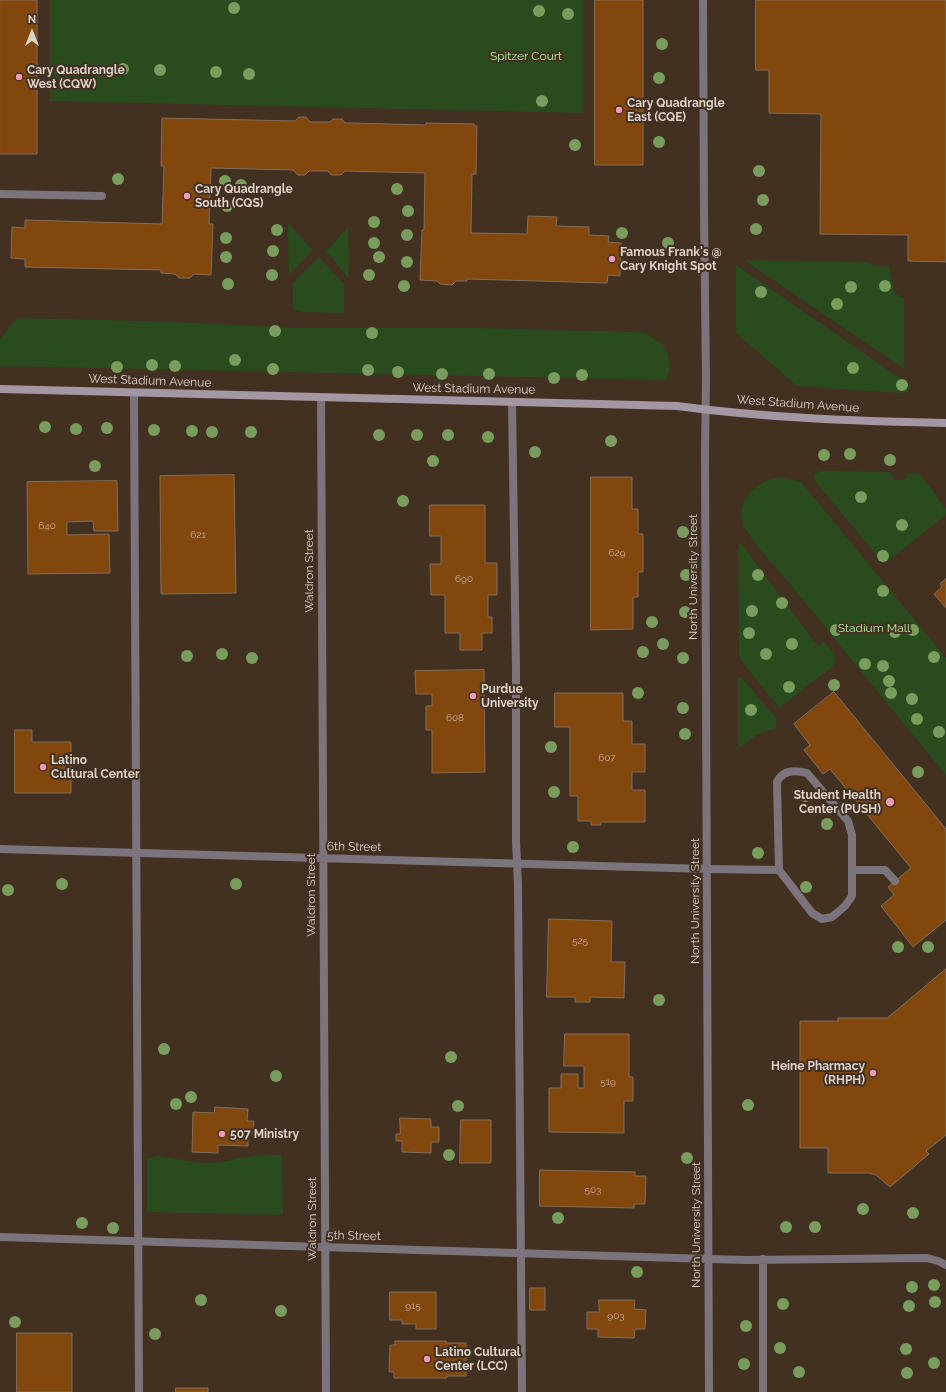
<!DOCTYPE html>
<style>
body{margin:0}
#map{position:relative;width:946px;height:1392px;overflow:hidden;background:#423021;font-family:Raleway,sans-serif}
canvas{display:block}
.north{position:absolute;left:12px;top:12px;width:40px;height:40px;-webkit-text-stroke:3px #423021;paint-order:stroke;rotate:0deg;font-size:11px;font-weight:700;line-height:16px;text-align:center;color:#dfd3ca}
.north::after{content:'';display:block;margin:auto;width:14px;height:18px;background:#dfd3ca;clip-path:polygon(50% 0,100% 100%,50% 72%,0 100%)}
</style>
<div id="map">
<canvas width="946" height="1392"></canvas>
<div class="north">N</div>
</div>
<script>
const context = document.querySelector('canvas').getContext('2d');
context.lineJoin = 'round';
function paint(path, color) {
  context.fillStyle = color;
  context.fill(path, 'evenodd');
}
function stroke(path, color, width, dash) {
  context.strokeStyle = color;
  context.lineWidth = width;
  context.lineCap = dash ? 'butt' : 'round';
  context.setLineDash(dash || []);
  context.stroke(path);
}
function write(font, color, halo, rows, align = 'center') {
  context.font = font + ' Raleway,sans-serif';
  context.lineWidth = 4;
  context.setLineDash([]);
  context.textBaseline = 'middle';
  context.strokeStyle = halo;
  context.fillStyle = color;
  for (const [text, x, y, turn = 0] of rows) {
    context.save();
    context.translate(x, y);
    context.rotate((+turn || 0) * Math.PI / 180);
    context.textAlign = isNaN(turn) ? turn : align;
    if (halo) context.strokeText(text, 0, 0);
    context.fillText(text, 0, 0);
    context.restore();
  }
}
const green = new Path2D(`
 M50,0H583V113L50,101Z
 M288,223L313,250L289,275Z
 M348,227L349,279L326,251Z
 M319,257L344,284V313L302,312L293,310V283Z
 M744,260L867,262L875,266H889L894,293L904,298V369Z
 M736,265L910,385L909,390L906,392L901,393L797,386L736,333Z
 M18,318L178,322L296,328H476L634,332L646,333L663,345L668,356L670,368L666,380L0,366V340L10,326Z
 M821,471L890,472L894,480H905L909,473L920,474L946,509V515L884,564L815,481L813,475Z
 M779,477L795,480L801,482L946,658V775C894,712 842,648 790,584C779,571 746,536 742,521C736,499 759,480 779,477Z
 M738,544H742L779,595L818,646L824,642C831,650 839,656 833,666L779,708L739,658Z
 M738,677H741L776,718C777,724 777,726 773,730C759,731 752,738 742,746H739L738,742Z
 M282,1155L283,1215L147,1212V1159L159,1156L200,1163L221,1162L253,1156Z`);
const building = new Path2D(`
 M0,0H37V154H0Z
 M595,0H643V165H595Z
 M756,0H946V262L908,261V235L820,234L821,114L769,113V70H756Z
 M299,117H306L310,122H330L333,119H342L345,123H352L426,125V123L474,124V126H477L476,174H472L471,233L527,234L528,216L557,217L556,226L589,227V235L609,236L608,242L621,243L620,276L608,275L607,283L467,279V281H456L452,285L440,284L437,281L420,280L422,230H424L425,173L345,171L341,175H331L328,171H309L305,175H298L293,170L211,168L209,224H213L211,275L194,274L190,278H179L175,274L161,273V270L25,267V259L11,258L12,227L25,228V220L162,224L164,166H161L162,118L295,121Z
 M234,475L236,593L161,594L160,476Z
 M591,477H632V509H638V534H643V572H638V597H633V629L591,630Z
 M117,481L118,531H94L93,521L67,522V535L109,534L110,573L28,574L27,482Z
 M430,505H485V563H497V595H488V617H492V633H482V650H460V633H445V595H431L430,564H441V536H430Z
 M946,579V608L934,594L942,587L940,584Z
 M484,670L485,772L432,773V730H426V706H432V694H416L415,671Z
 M834,692L946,829V920L913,947L881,906L894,895L888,887L911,868L830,769L823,774L804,750L810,745L794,724Z
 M555,693H623V721H632V744H645V772H632V790H645V822H601V825H591V821H578V796H570V727H555Z
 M15,730H32V742H71V793H15Z
 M549,919L612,921L611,962H625L624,998L590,997V1002H575V997H547Z
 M946,969V1135L926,1151L929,1154L890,1187L876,1175L869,1173H828V1148H800V1021H838V1018H887Z
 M565,1034H629V1077H633V1101H624V1133L549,1132V1088H561V1074H578V1088H584V1066H564Z
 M215,1107L248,1109L247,1121H254L253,1134H248V1146L218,1145V1153L192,1152L193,1112L214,1113Z
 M400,1118L431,1119V1127H439V1142H431V1153L402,1152V1141H396V1134H400Z
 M461,1120H491V1163H460Z
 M540,1170L635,1172V1176H646L645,1204H634V1208L540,1206Z
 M530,1288H545V1310H530Z
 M390,1292H436V1329H416V1324H402V1320H390Z
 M599,1300H635L634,1309L646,1310L645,1329H635L634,1338L598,1337V1329H587V1312H599Z
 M17,1333H72V1392H17Z
 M395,1341H446V1343H466V1376H447V1378H394V1372H389L390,1345H395Z
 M176,1388H208V1392H176Z`);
const lane = new Path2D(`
 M0,194L102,196
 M134,393L139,1392
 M512,402L516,669V841L518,885L522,1392
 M707,869L779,870L777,782C783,769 796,770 807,773L848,821L852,835V896L845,906L832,917L822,919L812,913L779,870
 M852,870H885L895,881
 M708,1259L748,1260L927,1258L938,1261L946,1265
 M763,1392V1259`);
const street = new Path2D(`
 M703,0L704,213L706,378L705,453L709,1392
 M321,398L326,1392
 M0,849L707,869
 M0,1237L708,1259`);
const secondary = new Path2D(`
 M0,389L677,406C766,418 856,421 946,423`);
const trees = [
 [234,8],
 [539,11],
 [568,14],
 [662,44],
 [123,69],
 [160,70],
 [216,72],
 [249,74],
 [659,78],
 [542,101],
 [661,117],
 [659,142],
 [575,145],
 [759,171],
 [118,179],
 [225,181],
 [241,185],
 [397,189],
 [763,200],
 [227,206],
 [408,211],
 [374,222],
 [756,229],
 [277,230],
 [622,233],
 [407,235],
 [226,238],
 [374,243],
 [668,243],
 [273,251],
 [226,257],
 [379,257],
 [407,262],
 [272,275],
 [369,275],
 [228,284],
 [404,286],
 [885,286],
 [851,287],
 [761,292],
 [837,304],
 [275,331],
 [372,333],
 [235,360],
 [152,365],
 [175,366],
 [117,367],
 [853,368],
 [273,369],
 [368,370],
 [398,372],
 [442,374],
 [489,374],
 [582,375],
 [554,378],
 [902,385],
 [45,427],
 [107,428],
 [76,429],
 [154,430],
 [192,431],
 [212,432],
 [251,432],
 [379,435],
 [417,435],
 [448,435],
 [488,437],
 [611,441],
 [535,452],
 [850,454],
 [824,455],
 [890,460],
 [433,461],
 [95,466],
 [861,497],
 [403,501],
 [902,525],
 [683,532],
 [883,556],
 [686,575],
 [758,575],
 [883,591],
 [782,603],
 [752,611],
 [685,612],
 [652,622],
 [836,630],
 [913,630],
 [895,632],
 [749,633],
 [663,644],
 [792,644],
 [643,652],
 [222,654],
 [766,654],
 [187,656],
 [934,657],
 [252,658],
 [683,658],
 [865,664],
 [883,666],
 [889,681],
 [834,685],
 [789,687],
 [638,693],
 [891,693],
 [912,699],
 [683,708],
 [751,710],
 [917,719],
 [939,732],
 [685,734],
 [551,747],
 [918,772],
 [554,792],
 [805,796],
 [827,824],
 [573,847],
 [758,853],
 [62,884],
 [236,884],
 [806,887],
 [8,890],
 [898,947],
 [928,947],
 [659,1000],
 [164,1049],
 [451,1057],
 [276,1076],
 [191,1097],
 [176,1104],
 [748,1105],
 [458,1106],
 [449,1155],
 [687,1158],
 [863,1209],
 [913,1213],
 [558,1218],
 [82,1223],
 [786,1227],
 [815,1227],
 [113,1228],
 [637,1272],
 [934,1285],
 [912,1287],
 [201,1300],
 [935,1302],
 [783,1304],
 [909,1306],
 [281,1311],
 [15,1322],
 [746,1326],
 [155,1334],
 [780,1348],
 [906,1349],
 [934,1363],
 [744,1364],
 [799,1372],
 [907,1373]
];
const markers = [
 [19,77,4,"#f19ab2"],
 [619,110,4,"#f19ab2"],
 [187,196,4,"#f19ab2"],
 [612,259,4,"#f19ab2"],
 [473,696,4,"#f19ab2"],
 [43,767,4,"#f19ab2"],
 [890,802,5,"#f19ab2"],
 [873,1073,4,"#f19ab2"],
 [222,1134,4,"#f19ab2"],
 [427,1359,4,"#f19ab2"]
];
const numberNames = [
 ["640",47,526],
 ["621",198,535],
 ["629",617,553],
 ["690",464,579],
 ["608",455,718],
 ["607",607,758],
 ["525",580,941],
 ["519",608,1082],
 ["503",593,1190],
 ["915",413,1306],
 ["903",616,1316]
];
const parkNames = [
 ["Spitzer Court",526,56],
 ["Stadium Mall",874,628]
];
const poiNames = [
 ["Cary Quadrangle",27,70],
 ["West (CQW)",27,84],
 ["Cary Quadrangle",627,103],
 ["East (CQE)",627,117],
 ["Cary Quadrangle",195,189],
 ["South (CQS)",195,203],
 ["Famous Frank's @",620,252],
 ["Cary Knight Spot",620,266],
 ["Purdue",481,689],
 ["University",481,703],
 ["Latino",51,760],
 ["Cultural Center",51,774],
 ["Student Health",881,795,"right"],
 ["Center (PUSH)",881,809,"right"],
 ["Heine Pharmacy",865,1066,"right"],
 ["(RHPH)",865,1080,"right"],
 ["507 Ministry",230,1134],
 ["Latino Cultural",435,1352],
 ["Center (LCC)",435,1366]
];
const streetNames = [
 ["West Stadium Avenue",150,381,2],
 ["West Stadium Avenue",474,389,1],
 ["West Stadium Avenue",798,404,4],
 ["Waldron Street",309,571,-90],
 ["North University Street",693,577,-90],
 ["6th Street",354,847,1],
 ["Waldron Street",311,895,-90],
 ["North University Street",695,901,-90],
 ["Waldron Street",312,1219,-90],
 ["North University Street",696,1225,-90],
 ["5th Street",354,1236,1]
];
paint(green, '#294b1e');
paint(building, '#81470c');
stroke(building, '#846e5e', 1);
stroke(lane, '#7c747c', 8);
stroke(street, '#7c747c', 8);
stroke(secondary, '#a497a4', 8);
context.fillStyle = '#799d5d';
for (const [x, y] of trees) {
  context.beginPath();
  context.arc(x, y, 6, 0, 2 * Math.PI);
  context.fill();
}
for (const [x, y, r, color] of markers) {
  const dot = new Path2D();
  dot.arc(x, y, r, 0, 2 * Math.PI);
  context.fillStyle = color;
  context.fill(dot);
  stroke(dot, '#423021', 1.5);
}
write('10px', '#c8b09a', null, numberNames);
write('12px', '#a6f78e', '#423021', parkNames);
write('bold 12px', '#dfd3ca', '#423021', poiNames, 'left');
write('12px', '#dfd3ca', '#423021', streetNames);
</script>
